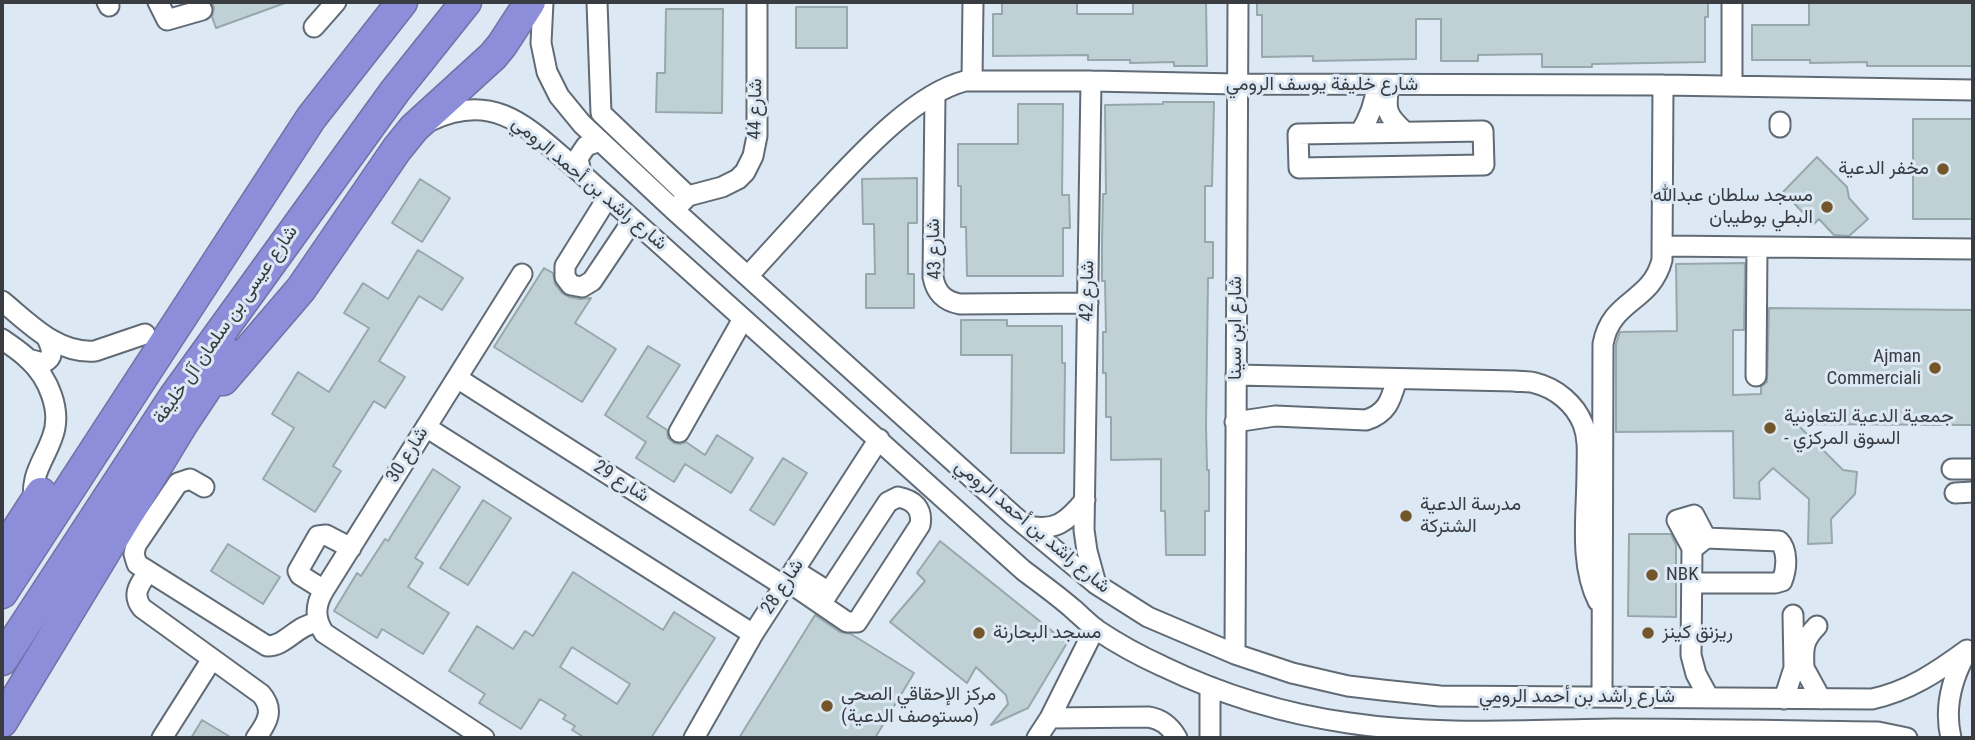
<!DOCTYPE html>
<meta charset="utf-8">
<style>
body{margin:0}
#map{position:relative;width:1975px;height:740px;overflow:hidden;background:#dce8f3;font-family:"Roboto Condensed",sans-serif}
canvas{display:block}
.frame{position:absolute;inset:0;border:4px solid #393d42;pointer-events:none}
</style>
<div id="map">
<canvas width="1975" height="740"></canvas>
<div class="frame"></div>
</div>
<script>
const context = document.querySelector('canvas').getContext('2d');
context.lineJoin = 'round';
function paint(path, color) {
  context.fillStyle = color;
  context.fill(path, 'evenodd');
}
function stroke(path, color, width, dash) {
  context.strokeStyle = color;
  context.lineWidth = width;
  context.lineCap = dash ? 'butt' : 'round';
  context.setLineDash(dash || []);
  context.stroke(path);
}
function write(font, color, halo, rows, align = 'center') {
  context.font = font + ' "Roboto Condensed",Vazirmatn,sans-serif';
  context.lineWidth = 6;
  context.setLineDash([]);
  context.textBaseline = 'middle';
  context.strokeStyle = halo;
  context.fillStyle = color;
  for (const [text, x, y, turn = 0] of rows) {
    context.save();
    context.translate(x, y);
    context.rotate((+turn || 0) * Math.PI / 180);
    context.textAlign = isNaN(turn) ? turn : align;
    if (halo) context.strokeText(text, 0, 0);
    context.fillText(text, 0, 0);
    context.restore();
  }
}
const building = new Path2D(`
 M211,2H284L285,3L216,28L212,17L214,7Z
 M1002,2H1077V14H1133V2H1206L1207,66H1174V62L1130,63V60H1088V55L993,56V14H1002Z
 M1257,2H1708V17H1705V62L1592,64V67H1542V54L1478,55V61H1441V19H1416V59L1313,61V56L1262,57V15H1257Z
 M1809,2H1973V66H1867V62L1810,63V60H1752V25H1809Z
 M796,7H847V48H796Z
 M666,9H723L722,113L656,112L657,73H665Z
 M1163,102H1214L1212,186H1205V242H1213V278H1208L1206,425L1207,470H1209V511H1205V555H1166L1165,511H1161V459L1111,460V417H1106V373H1103V332H1106L1105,281H1102V242L1103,194H1106L1105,105L1163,104Z
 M1018,104H1063L1062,195H1069L1070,228H1063V276H967L966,227H961V186H958V144H1018Z
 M1913,119H1973V219H1913Z
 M1817,157L1847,187L1849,198L1868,219L1849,236L1834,235L1819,219L1814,224L1783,192Z
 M917,178V223H908V274H914V308H866V274H875L874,224H863L862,179Z
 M420,179L450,198L422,242L392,223Z
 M418,250L463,278L442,310L419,296L379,361L405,377L385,408L374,401L333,466L341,471L315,512L263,479L294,428L272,414L298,372L329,392L369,328L344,313L363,283L388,299Z
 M1745,263L1744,330H1733V395L1761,394V387L1767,382L1769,308L1973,310V425L1797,424L1843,470L1857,472L1855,494L1831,519L1832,543L1808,544L1809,499L1773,468L1759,482L1760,499L1734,498L1733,431L1616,432V344L1620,332L1677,331L1676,264Z
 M544,268L553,273L555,284L562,293L569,297L580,299L591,298L575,323L616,349L582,402L494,347Z
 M961,320H1007V326H1062V363H1065L1064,453H1011L1012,355H961Z
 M648,346L680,365L647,417L667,430L668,438L674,443L680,444L686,442L705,455L717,435L753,458L731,493L685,464L674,482L636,458L646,442L605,415Z
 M783,458L807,473L774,525L750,510Z
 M433,469L460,487L415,558L423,563L408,587L449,613L423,654L382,629L377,638L334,611L357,573L361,576L385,539L388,541Z
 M483,500L511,518L468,585L440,568Z
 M1629,534H1671L1676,545V617L1628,616Z
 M940,541L1067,643L1028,708L991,725L1008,704L1006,695L976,667L967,683L890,622L925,581L917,573Z
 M228,544L280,577L263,604L211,571Z
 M573,572L663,630L674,612L715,638L651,738H585L572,730L575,726L563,719L566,715L540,699L521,729L479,703L485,694L449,671L477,626L513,649L525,631L533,636ZM572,647L630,684L617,704L560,667Z
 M815,615L840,632L851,634L914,673L875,738H739Z
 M202,720L232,738H191Z`);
const minor = new Path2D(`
 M107,2L109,6
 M158,2L167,20L202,10
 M543,2L541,43L547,72L559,96L582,124L674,210L1014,516L1096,584L1148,617L1235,654L1292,673L1348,686L1382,690L1440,696L1872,699C1909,691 1937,672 1967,650
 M597,2L601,113L688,196
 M314,27L336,2
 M972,80L973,2
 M1091,81L1084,530L1087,551L1096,584
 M1389,85C1385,110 1386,115 1405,132
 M1732,86V2
 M935,95L933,277C936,293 944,301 960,304L1088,303
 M430,121C498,88 533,133 581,173L1023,570C1040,583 1057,595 1073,609C1081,616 1089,624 1097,630C1118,644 1140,656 1162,666C1220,694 1285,714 1349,723C1436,736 1526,730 1613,729C1702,729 1790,731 1878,732L1907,738
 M1780,122V127
 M1483,131L1484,165L1299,168L1298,134Z
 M1360,133C1370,117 1375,103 1377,85
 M581,173L578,158L586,146L600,141
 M608,197L565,266V277L571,285L582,287L592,281L633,220
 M674,210L688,196L722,187L738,179L745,172L753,156L757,136V2
 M1663,246L1973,249
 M748,276C772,250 796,223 820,197C857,158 912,95 965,81H1091L1237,84L1663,85L1973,90
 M2,301C29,323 57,354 95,351L145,334
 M2,339C10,345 20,351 28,359C48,377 63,411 52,438C43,463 30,474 34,505
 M28,359L43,363C55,357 52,349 47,338
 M1236,375L1514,381C1521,382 1529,381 1535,383C1556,388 1575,404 1583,424C1589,440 1587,456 1587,472C1587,514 1579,563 1598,601
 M1756,376L1757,247
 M457,378L784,586
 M1235,422L1275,416L1366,420C1388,413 1391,399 1397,379
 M426,427L753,634
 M679,432L743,319
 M1952,469H1973
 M204,487L190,479L178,483L136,545L134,554L137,564L267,646C286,646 295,626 318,622
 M1955,493L1973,492
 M1025,525C1054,533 1067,522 1085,500
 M1706,538L1694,515L1677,520L1692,548L1691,655L1696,674L1709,698
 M794,570L829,592
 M148,572C140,584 131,594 142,608L261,694C275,710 267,723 256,738
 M787,581L847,622H857L920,525C923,509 914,500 898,497L888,502L821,604
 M1692,583H1775L1782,581C1787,569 1788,550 1779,541L1706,538L1696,546
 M324,590L300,575L298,571L318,536L326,535L351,548
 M1817,626C1803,640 1803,648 1804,668L1821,699
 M1235,654L1238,2
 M1210,687V738
 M1602,697L1603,344C1611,299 1651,303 1662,260L1663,85
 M1784,699L1794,668L1793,615
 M1050,718L1148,717C1162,719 1170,726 1177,738
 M162,738L212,659
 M484,738L324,633C314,618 315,605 324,590L522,274
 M694,738L753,634L879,439
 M1037,738L1050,718L1095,628
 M1951,738C1944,708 1951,681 1965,655`);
const highway = new Path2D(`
 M223,380L301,289L397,149L414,128L493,56L502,45L530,2
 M2,553L41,493
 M2,593L311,118L402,2
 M2,660L174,397L395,91L466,2
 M2,722L183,423L229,354`);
const markers = [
 [1943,169,7,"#735629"],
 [1827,207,7,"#735629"],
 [1935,368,7,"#735629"],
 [1770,428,7,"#735629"],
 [1406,516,7,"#735629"],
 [1652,575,7,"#735629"],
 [979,633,7,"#735629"],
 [1648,633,7,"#735629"],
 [827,706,7,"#735629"]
];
const streetNames = [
 ["شارع خليفة يوسف الرومي",1322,85],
 ["شارع 44",756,109,-89],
 ["شارع راشد بن أحمد الرومي",589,184,40],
 ["شارع 43",935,249,-92],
 ["شارع 42",1088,291,-89],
 ["شارع عيسى بن سلمان آل خليفة",226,325,-55],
 ["شارع ابن سينا",1236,328,-90],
 ["شارع 30",408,455,-58],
 ["شارع 29",621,482,32],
 ["شارع راشد بن أحمد الرومي",1032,527,40],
 ["شارع 28",783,587,-57],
 ["شارع راشد بن أحمد الرومي",1577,697]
];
const poiNames = [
 ["مخفر الدعية",1929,169,"right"],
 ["مسجد سلطان عبدالله",1813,196,"right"],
 ["البطي بوطيبان",1813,218,"right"],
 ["Ajman",1921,357,"right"],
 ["Commerciali",1921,379,"right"],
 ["جمعية الدعية التعاونية",1784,417],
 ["- السوق المركزي",1784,439],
 ["مدرسة الدعية",1420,505],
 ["الشتركة",1420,527],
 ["NBK",1666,575],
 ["مسجد البحارنة",993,633],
 ["ريزنق كينز",1662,633],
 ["مركز الإحقاقي الصحي",841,695],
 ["(مستوصف الدعية)",841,717]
];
paint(building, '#bfd1d5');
stroke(building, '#97a8ac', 2);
stroke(minor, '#616b75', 23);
stroke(highway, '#6f72a5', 33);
stroke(minor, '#fff', 19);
stroke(highway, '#8c8eda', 30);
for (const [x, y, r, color] of markers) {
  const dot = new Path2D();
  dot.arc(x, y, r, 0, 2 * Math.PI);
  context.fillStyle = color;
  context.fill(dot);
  stroke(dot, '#dce8f3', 2.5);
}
write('19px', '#393d42', '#dce8f3', streetNames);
write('19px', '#393d42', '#dce8f3', poiNames, 'left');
</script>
